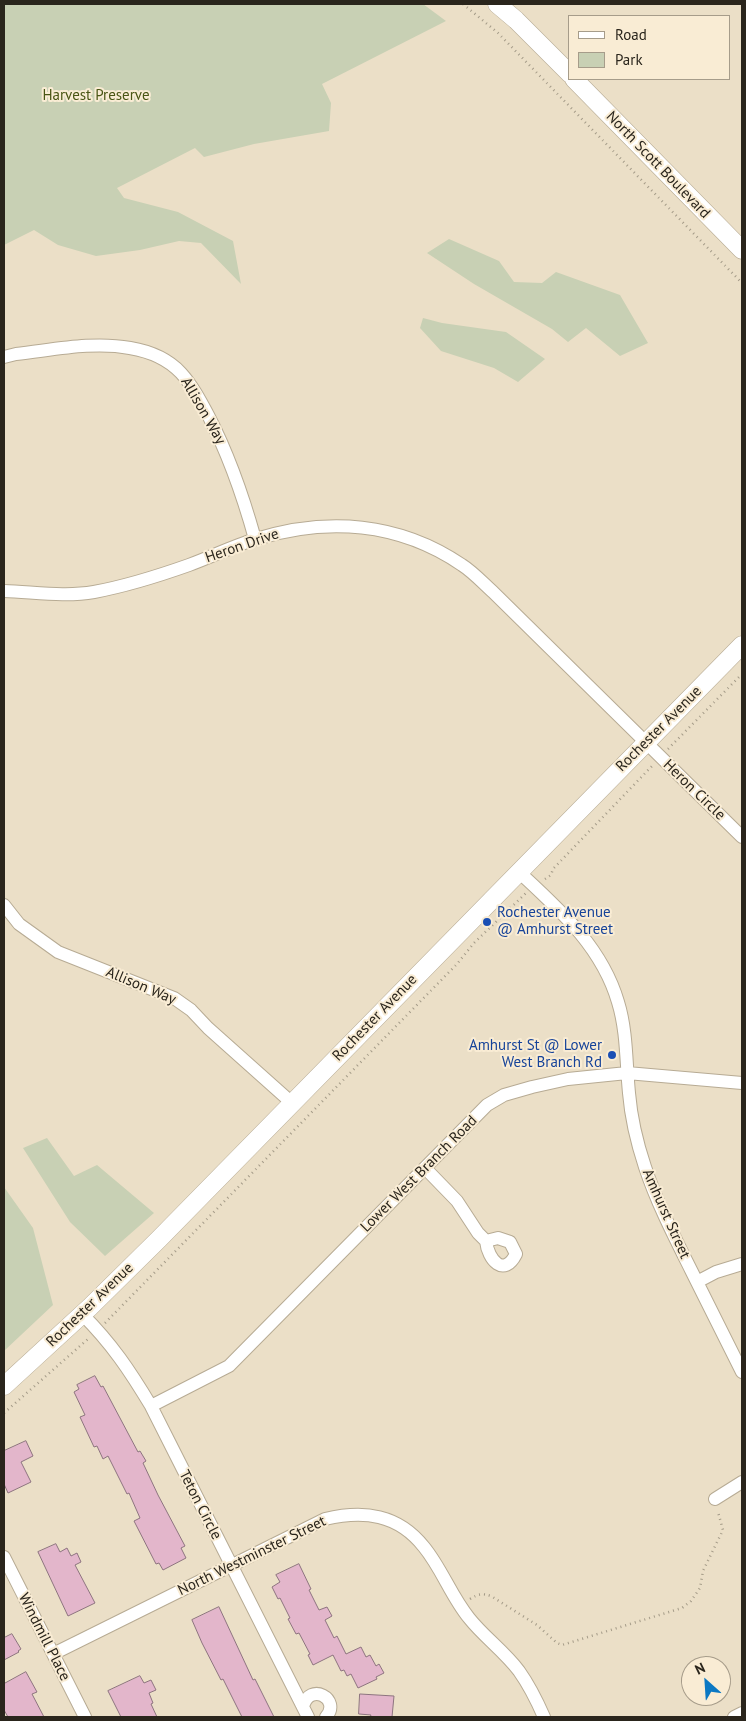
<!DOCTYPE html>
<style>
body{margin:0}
#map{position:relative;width:746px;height:1721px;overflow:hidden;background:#ebdfc7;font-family:"PT Sans",sans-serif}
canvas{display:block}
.frame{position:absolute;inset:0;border:5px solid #2a251c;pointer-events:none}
.legend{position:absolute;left:568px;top:15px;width:162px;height:65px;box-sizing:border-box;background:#f9ecd4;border:1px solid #a69c8a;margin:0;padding:6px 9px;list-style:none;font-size:15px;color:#2a251c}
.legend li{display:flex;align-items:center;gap:10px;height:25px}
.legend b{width:25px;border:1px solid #a69c8a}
.north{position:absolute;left:681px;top:1656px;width:50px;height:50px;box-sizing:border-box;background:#f9ecd4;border:1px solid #a69c8a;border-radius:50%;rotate:334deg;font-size:14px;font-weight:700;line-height:20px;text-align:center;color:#2a251c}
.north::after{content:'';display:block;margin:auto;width:18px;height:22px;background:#0b78c3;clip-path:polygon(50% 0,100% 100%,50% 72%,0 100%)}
</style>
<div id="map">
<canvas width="746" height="1721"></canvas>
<div class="frame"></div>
<ul class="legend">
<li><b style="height:6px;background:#fff"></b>Road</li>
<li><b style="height:14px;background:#c8d0b4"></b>Park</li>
</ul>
<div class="north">N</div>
</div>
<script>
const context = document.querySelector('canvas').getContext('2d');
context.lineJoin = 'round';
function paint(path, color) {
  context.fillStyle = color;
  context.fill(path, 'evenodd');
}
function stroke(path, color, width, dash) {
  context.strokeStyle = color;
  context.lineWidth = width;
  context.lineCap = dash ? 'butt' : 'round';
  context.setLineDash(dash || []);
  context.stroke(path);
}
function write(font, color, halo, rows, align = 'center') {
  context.font = font + ' "PT Sans",sans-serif';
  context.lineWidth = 4;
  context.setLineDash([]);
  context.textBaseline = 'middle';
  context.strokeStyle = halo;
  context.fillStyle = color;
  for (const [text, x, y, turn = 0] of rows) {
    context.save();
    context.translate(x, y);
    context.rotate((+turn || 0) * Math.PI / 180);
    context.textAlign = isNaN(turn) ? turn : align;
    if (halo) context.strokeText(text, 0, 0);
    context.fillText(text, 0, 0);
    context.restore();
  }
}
const green = new Path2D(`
 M4,4H423L446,21L322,84L331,103L329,131L254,144L204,157L195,148L117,188L124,198L178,212L233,241L241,284L201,243L179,241L140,250L96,256L58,245L34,230L4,245Z
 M449,239L499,261L514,282L542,283L556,272L620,295L648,343L620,356L586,328L568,342L552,329L474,284L427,253Z
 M423,318L442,323L506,332L545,359L518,382L494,368L441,351L420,328Z
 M47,1138L74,1176L97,1165L154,1213L105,1256L70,1222L23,1148Z
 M4,1187L33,1228L53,1305L4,1351Z`);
const building = new Path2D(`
 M95,1376L101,1387L103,1386L138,1452L140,1451L146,1461L143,1463L158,1495L185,1546L181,1548L186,1558L163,1570L159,1563L156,1564L134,1521L140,1518L129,1493L127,1494L108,1456L103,1459L97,1446L94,1447L80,1417L85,1415L74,1392L79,1389L77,1385Z
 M26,1441L33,1456L21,1462L31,1482L8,1493L4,1484V1451Z
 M56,1544L60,1552L67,1548L71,1556L77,1553L81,1562L75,1565L95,1603L68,1616L38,1552Z
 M299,1564L311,1589L309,1590L319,1610L327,1607L332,1616L325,1620L334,1638L337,1636L346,1654L361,1647L366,1657L370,1655L376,1666L379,1664L384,1673L376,1677L377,1679L358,1688L351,1674L347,1676L344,1670L341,1671L333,1655L313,1665L308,1655L310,1654L299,1633L296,1634L288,1619L290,1618L280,1598L278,1599L272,1587L280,1582L276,1575Z
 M219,1607L253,1680L255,1679L274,1717H242L223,1679L221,1680L202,1643L192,1620Z
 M12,1634L21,1649L18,1651L19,1652L4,1660V1638Z
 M26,1672L37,1692L32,1694L44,1717H8L4,1710V1684Z
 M140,1676L144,1683L151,1680L156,1690L149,1693L153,1703L151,1704L157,1717H121L108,1691Z
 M360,1694L394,1696L392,1717H370L371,1715L359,1714Z`);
const path = new Path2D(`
 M463,4L498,33L742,283
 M668,749L742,674
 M545,879L551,875L553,869L652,766
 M105,1323L457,964L474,943L526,893
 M4,1413L88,1339
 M470,1599C478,1594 482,1593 491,1596L537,1625L557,1643L562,1645L682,1608L691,1601L700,1588L703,1571L723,1530L718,1512`);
const minor = new Path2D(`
 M4,357L16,354C53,350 93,341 130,348C148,351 168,359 181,373C192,385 200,400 208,415C229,455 243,496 255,539
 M4,591C34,592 65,597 94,592C126,586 158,576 189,565C211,557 233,546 256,539C327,517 399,522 462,565C473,572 483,583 493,592L742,837
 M519,872C560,910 602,947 618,1002C627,1031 626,1063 629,1093C631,1117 637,1143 645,1167C657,1203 674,1236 691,1270C708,1304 725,1338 742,1372
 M4,905L19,924L58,952L174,998L191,1010L208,1028L292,1103
 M425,1168L457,1201L478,1233L486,1241C488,1260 504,1278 516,1254L510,1242L498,1238L486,1241
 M697,1282L716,1272L742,1264
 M82,1314C112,1344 130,1371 151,1406L308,1717
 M151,1406L229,1366L487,1105L504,1095L532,1087L568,1079L627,1073L742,1083
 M715,1499L742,1482
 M4,1557L85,1717
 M53,1654L325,1519C364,1510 398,1514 424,1547C442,1569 451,1596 469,1618C484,1637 504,1651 519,1671C529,1685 537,1701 544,1717
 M303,1707C309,1681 342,1699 326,1717
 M734,1717L742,1713`);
const secondary = new Path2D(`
 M497,4L516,20L570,74
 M574,79L742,250
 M4,1386L90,1307L159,1239L742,645`);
const markers = [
 [487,922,5,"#1a4fb4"],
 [612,1055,5,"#1a4fb4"]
];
const parkNames = [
 ["Harvest Preserve",96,96]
];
const streetNames = [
 ["North Scott Boulevard",658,165,46],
 ["Allison Way",203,411,60],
 ["Heron Drive",242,546,-19],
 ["Rochester Avenue",659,729,-45],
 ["Heron Circle",694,790,44],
 ["Allison Way",141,986,23],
 ["Rochester Avenue",375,1018,-46],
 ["Lower West Branch Road",419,1174,-45],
 ["Amhurst Street",666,1214,66],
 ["Rochester Avenue",90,1305,-44],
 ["Teton Circle",200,1505,63],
 ["North Westminster Street",252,1556,-26],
 ["Windmill Place",44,1637,63]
];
const transitNames = [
 ["Rochester Avenue",497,913],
 ["@ Amhurst Street",497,930],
 ["Amhurst St @ Lower",602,1046,"right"],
 ["West Branch Rd",602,1063,"right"]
];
paint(green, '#c8d0b4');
paint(building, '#e3b6cb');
stroke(building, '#8d747f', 1);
stroke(minor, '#b7ab94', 14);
stroke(secondary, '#b7ab94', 19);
stroke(path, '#a49b88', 2.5, [1, 4]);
stroke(minor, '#fff', 12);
stroke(secondary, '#fff', 18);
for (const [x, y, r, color] of markers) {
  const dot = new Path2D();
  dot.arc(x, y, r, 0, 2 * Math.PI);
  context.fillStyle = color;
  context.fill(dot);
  stroke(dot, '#f9ecd4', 2);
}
write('15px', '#495514', '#f9ecd4', parkNames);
write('15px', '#2a251c', '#f9ecd4', streetNames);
write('15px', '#164399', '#f9ecd4', transitNames, 'left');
</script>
